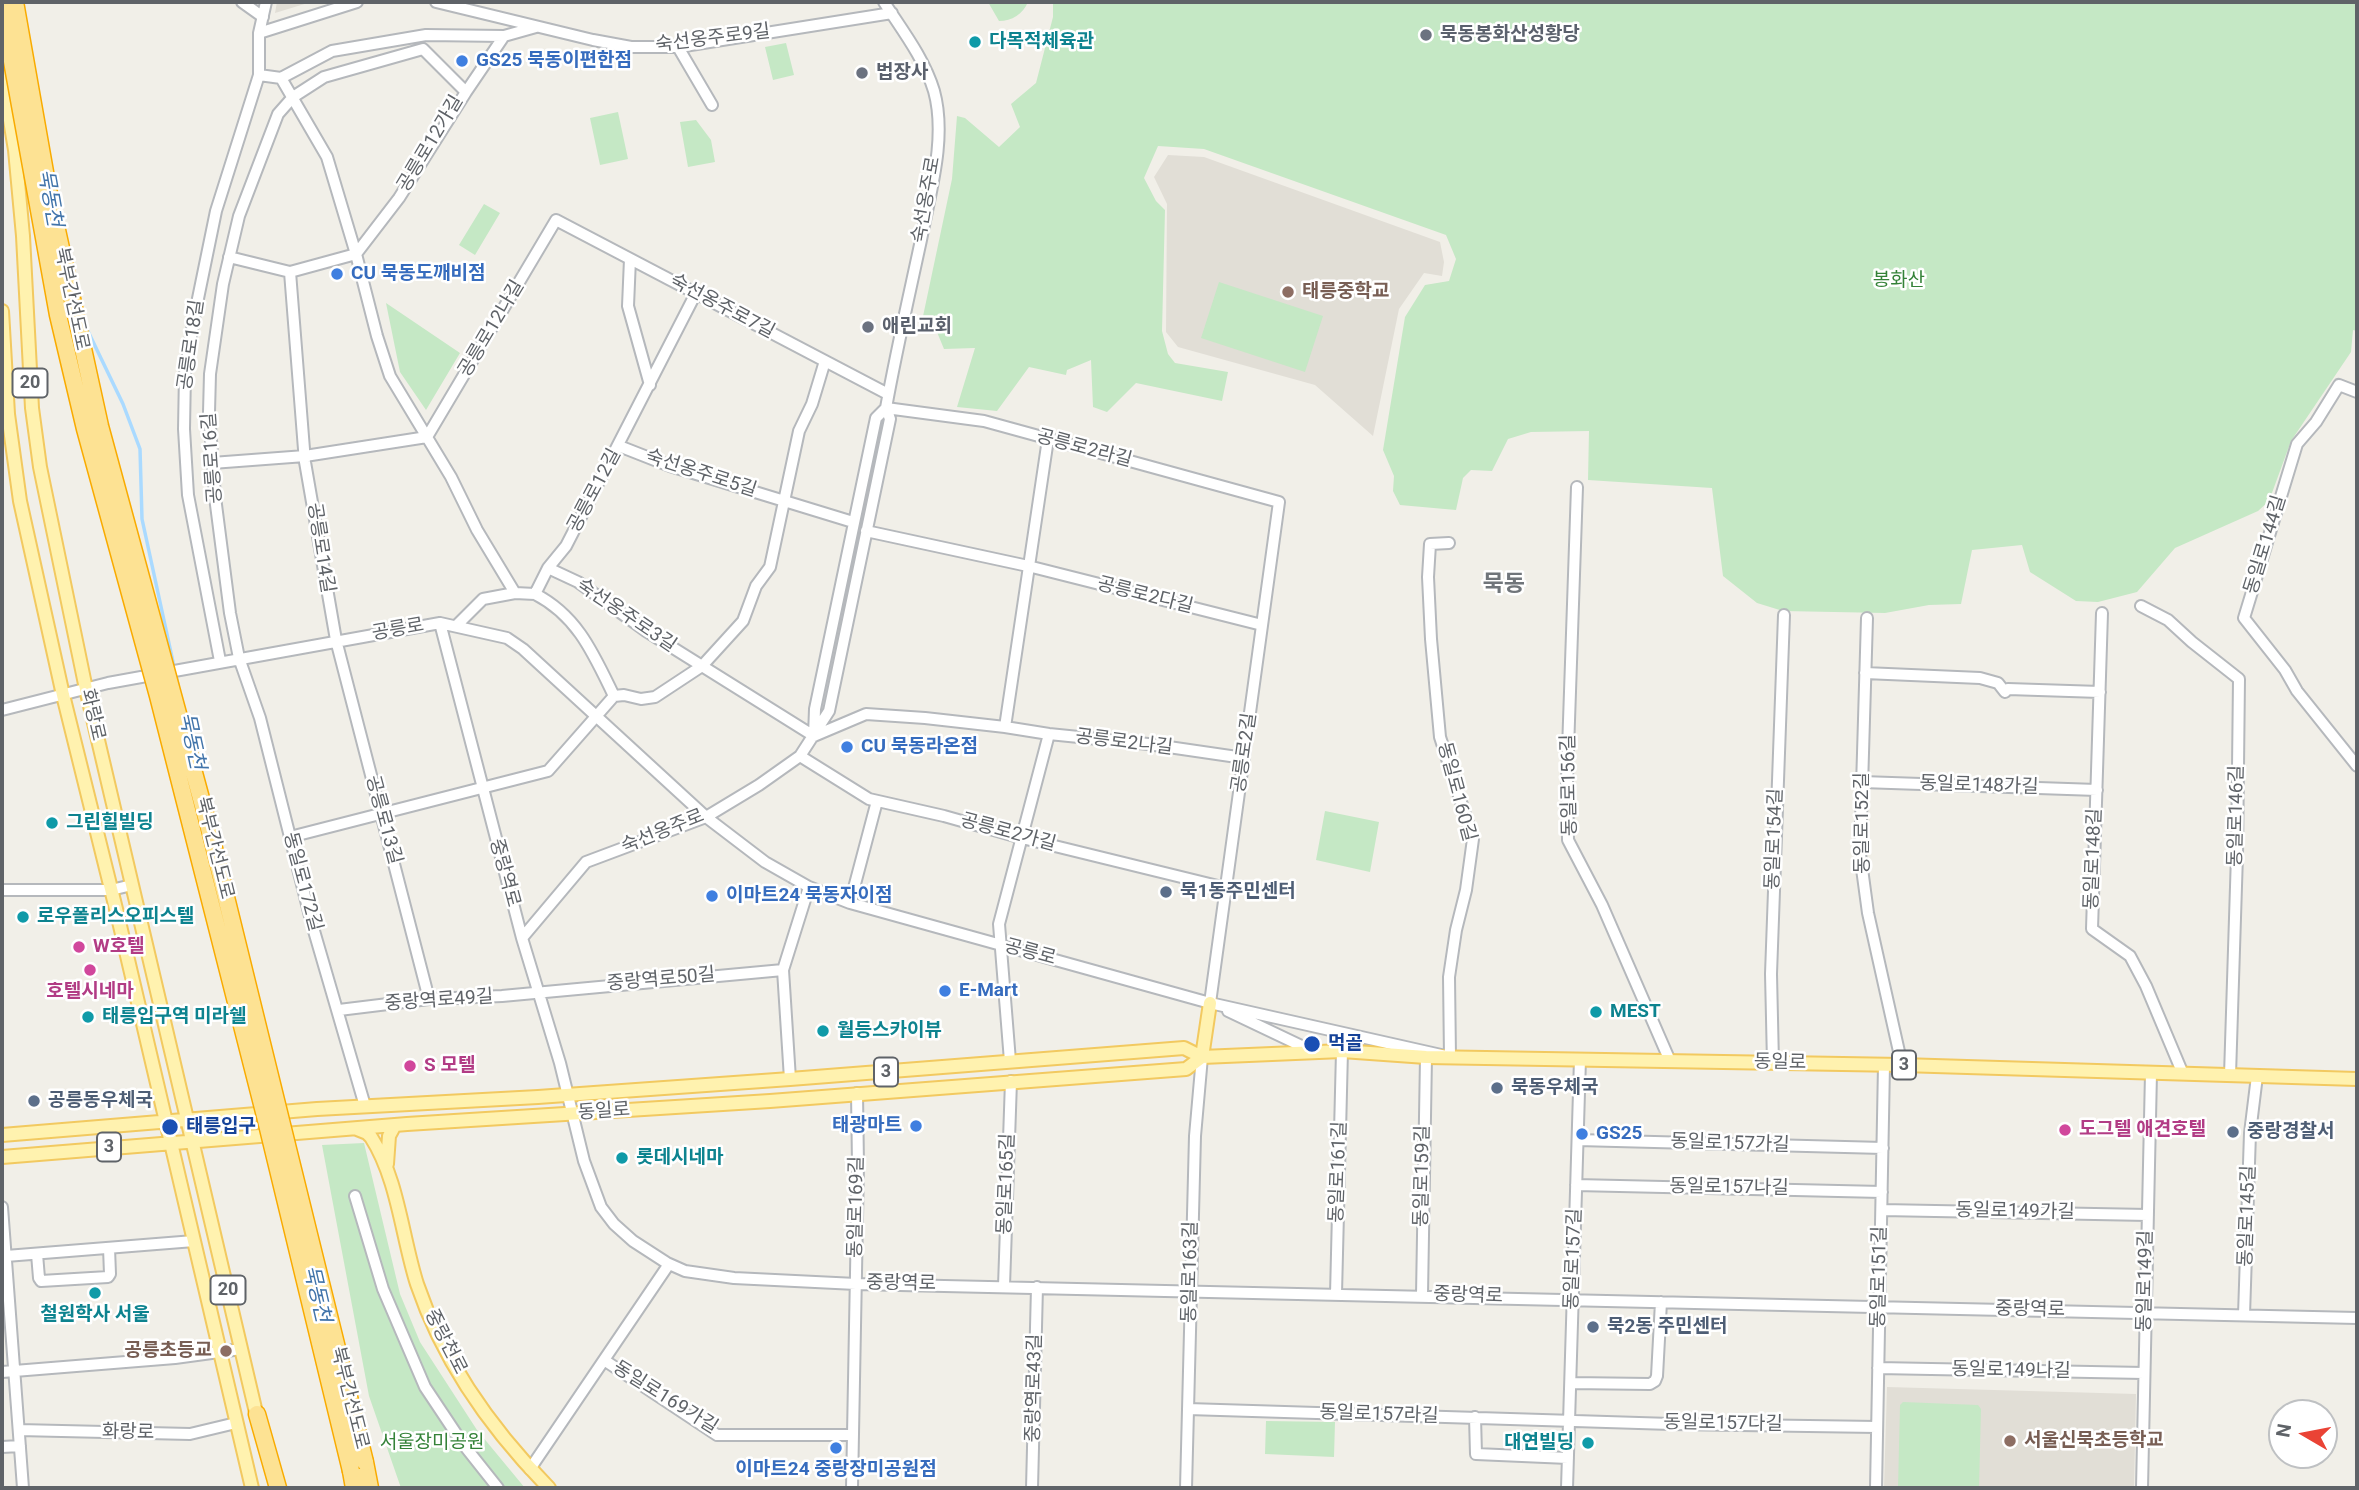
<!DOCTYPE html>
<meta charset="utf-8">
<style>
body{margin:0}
#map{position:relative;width:2359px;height:1490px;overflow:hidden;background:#f1efe8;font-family:Roboto,sans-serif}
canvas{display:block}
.frame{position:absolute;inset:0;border:4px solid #5f6368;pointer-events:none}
.north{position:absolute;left:2268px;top:1399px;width:70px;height:70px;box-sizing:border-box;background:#fff;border:2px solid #bfc1c3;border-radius:50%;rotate:280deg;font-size:19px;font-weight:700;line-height:28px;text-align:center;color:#5f6368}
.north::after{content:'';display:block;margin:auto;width:24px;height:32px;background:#ea4335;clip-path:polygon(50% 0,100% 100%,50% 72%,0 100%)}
</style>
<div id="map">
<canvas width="2359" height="1490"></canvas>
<div class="frame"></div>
<div class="north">N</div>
</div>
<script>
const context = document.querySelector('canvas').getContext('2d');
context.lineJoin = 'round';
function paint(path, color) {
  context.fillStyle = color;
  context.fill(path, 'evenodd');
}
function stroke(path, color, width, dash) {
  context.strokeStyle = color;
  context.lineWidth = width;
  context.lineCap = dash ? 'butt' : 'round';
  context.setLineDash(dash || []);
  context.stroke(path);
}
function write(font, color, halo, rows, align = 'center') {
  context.font = font + ' Roboto,"Noto Sans KR",sans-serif';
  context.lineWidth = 5;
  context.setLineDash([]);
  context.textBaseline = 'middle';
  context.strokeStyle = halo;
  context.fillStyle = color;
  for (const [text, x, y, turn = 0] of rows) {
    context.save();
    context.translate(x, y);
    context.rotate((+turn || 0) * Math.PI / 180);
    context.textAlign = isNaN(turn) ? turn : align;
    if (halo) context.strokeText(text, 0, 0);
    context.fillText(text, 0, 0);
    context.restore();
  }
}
const education = new Path2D(`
 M277,2H311L275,13Z
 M1168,155L1204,157L1440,242L1444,262L1442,276L1424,273L1399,309L1373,436L1315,385L1178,347L1166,332L1167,204L1154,177Z
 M1887,1387L2136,1394L2134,1488H1884Z`);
const green = new Path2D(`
 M988,2H1028C1023,14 1012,21 999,21Z
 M1053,2H2357V331L2353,330L2351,352L2291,441L2269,501L2258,511L2175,548L2137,592L2098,602L2076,601L2030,572L2022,545L1972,550L1961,604L1929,605L1885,613L1783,611L1757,603L1723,576L1712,488L1588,480L1589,431L1531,432L1508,439L1492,471L1471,470L1463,478L1456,510L1400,505L1393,491L1394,476L1383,450L1405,317L1425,285L1449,281L1456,259L1446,235L1204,149L1158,146L1144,178L1156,201L1165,210L1162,331L1168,354L1175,363L1228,372L1222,401L1136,383L1107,412L1093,407L1091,360L1067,370L1066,375L1029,367L997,411L957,407L975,348L944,349L932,320L922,321L952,179L957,116L965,118L999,147L1020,127L1011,104L1036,83L1053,17Z
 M786,43L794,75L773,80L765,47Z
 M618,112L628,159L600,165L590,118Z
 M696,120L711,140L715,162L688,167L680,122Z
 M484,204L500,213L475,255L459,245Z
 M1219,282L1323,316L1305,372L1201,338Z
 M386,303L460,353L426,410L400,372Z
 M1325,811L1379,822L1370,872L1316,860Z
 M364,1143L400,1294L420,1342L477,1430L525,1488H401L369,1396L322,1145Z
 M1903,1402L1978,1405L1981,1409L1979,1488H1898L1900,1405Z
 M1266,1421L1335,1422L1334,1457L1265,1454Z`);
const stream = new Path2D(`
 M84,323L123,404L140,449L142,519L178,685`);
const minor = new Path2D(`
 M242,2L263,17
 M436,2L593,40L631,47H678L892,13
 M259,33L357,2
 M678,47L712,105
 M259,75L281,78L327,157L356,254L377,336L390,376L451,477L477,530L515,593
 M281,78L332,51L426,35L504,36
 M229,257L290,272L356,254L399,198L466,92L504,36L536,27
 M630,259L628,306L650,385
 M290,272L305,462L336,640L429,999
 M2357,392L2339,385L2316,422L2297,444L2244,618L2285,670L2297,691L2357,766
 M886,408L984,421L1279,502L1210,1003
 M619,446L670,466L853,522
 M212,463L305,456L427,437L556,220L888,394
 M1577,487L1567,779L1568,840L1602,905L1670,1061
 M866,531L1028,566L1262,625
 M548,568L578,582L646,631L814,736
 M535,594C578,616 594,655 614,696
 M2141,606L2168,620L2192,642L2239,679L2237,855L2230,1075
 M2102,613L2092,929L2130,956L2146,986L2183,1074
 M1867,618L1860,854L1868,913L1902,1065
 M440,623L522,938L560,1063L584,1161L601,1207L614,1224L633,1241L667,1263L685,1271L734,1278L856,1284L2357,1318
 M456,626L483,599L515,593L535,594L548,568L566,546L696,293
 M220,661L188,495L184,429L185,373L194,318L216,211L259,75V33L266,2
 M1865,673L1980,678L1998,683L2005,692L2008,689L2100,692
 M2,710L108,683L440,623L507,638L523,649L706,817L765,862L809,887L850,903L1210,1003L1450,1057L1449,977L1456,930L1466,890L1473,839L1440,737L1431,639L1428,577L1430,544L1449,543
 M1005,727L1048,439
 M814,736L815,709L876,418L886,408C896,352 909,296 921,240C930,193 947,138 934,91C924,58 902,30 884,2
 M814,736L866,714L925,718L1005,727L1049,734L1148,744L1244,758
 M800,756L869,799L944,816L1022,838L1226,888
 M1862,782L2097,790
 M290,837L548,771L614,696L624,695L641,699L655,697L702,666L743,621L756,586L770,567L799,431L812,404L825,361
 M2,890H111L132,885
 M850,903L877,801
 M522,938L586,862L706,817L759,785L800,756L829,711L890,419L886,408
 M339,1010L429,999L502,996L783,970
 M1228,1011L1312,1051
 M1010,1061L999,924L1049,734
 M1773,1063L1771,974L1784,615
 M790,1079L783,970L809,887
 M365,1106L312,924L260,718L239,658L230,613L215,497L209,412L210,374L223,284L239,216L278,114L293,97L324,77L423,49L466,92
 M1578,1140L1883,1148
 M1576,1185L1882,1192
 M355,1196L383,1289L425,1387L463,1444L498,1488
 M2,1207L23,1488
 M1882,1210L2148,1215
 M37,1254L39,1278L41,1281L108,1277L110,1274L109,1248
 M6,1256L194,1241
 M1004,1286L1011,1081
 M1336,1294L1342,1051
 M1422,1295L1426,1057
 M2244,1315L2250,1133L2257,1076
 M604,1360L717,1435H853
 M1878,1368L2144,1373
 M2,1372L175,1358L241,1349
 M1571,1383L1650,1384L1655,1381L1657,1376L1661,1302
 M1188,1409L1671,1424L1877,1427
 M1475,1417L1476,1454L1568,1458
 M19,1430L190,1434L236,1423
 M2,1447L20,1446
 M530,1469L669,1264
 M852,1488L858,1165L857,1093
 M1032,1488L1037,1287
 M1186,1488L1195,1136L1202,1057
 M1567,1488L1580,1059
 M1876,1488L1884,1065
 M2142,1488L2151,1073`);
const major = new Path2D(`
 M2,72L15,150L23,236L32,408L40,467L86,689L258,1421
 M2,311L8,414L20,501L63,695L117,913L252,1488
 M1202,1057L1210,1003
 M357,1129L367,1133L371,1137C398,1179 402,1237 417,1284C443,1361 493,1431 549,1488
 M2,1135L317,1109L538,1097L790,1079L1184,1048L1202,1057L1342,1051L1426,1057L1902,1065L2357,1079
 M2,1157L407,1124L770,1101L1186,1069L1202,1057
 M387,1164L389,1136L395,1125`);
const highway = new Path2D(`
 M257,1414L278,1488
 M365,1462L370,1488
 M351,1471L354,1488`);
const highwayBridge = new Path2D(`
 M15,2L48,189L100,426L209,828L365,1462
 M2,6L58,315L85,429L158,696L265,1116L351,1471`);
const markers = [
 [1426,35,7,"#6b7280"],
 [975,42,7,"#0f9aa8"],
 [462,61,7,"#3f7fe0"],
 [862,73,7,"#6b7280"],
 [337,274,7,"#3f7fe0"],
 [1288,292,7,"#8d6e63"],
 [868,327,7,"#6b7280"],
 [847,747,7,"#3f7fe0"],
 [52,823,7,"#0f9aa8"],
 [1166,892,7,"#5c6f8a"],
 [712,896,7,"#3f7fe0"],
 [23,917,7,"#0f9aa8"],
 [79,947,7,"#d1479c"],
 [90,970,7,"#d1479c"],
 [945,991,7,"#3f7fe0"],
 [1596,1012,7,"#0f9aa8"],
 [88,1017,7,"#0f9aa8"],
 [823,1031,7,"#0f9aa8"],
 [1312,1044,9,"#1a4fb4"],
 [410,1066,7,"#d1479c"],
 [1497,1088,7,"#5c6f8a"],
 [34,1101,7,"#5c6f8a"],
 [916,1126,7,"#3f7fe0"],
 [170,1127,9,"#1a4fb4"],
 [2065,1130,7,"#d1479c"],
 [2233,1132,7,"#5c6f8a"],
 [1582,1134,7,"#3f7fe0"],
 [622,1158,7,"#0f9aa8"],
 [95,1293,7,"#0f9aa8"],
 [1593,1327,7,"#5c6f8a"],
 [226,1351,7,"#8d6e63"],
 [2010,1441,7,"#8d6e63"],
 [1588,1443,7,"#0f9aa8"],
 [836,1448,7,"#3f7fe0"]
];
const shields = [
 [30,383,35],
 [1904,1065,24],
 [886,1072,24],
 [109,1147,24],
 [228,1290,35]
];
const shieldNames = [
 ["20",30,383],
 ["3",1904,1065],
 ["3",886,1072],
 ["3",109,1147],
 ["20",228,1290]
];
const worshipNames = [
 ["묵동봉화산성황당",1440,35],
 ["법장사",876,73],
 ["애린교회",882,327]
];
const streetNames = [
 ["숙선옹주로9길",713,39,-7],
 ["공릉로12가길",431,144,-59],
 ["숙선옹주로",927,200,-80],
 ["북부간선도로",71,299,78],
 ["숙선옹주로7길",722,307,28],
 ["공릉로12나길",492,329,-59],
 ["공릉로18길",192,345,-82],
 ["공릉로2라길",1084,449,15],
 ["공릉로16길",213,458,-94],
 ["숙선옹주로5길",701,474,18],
 ["공릉로12길",595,491,-62],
 ["동일로144길",2266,545,-73],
 ["공릉로14길",320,548,81],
 ["공릉로2다길",1145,596,14],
 ["숙선옹주로3길",626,616,34],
 ["공릉로",398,630,-10],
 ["화랑로",92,715,77],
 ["공릉로2나길",1124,743,7],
 ["공릉로2길",1245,753,-82],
 ["동일로156길",1570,785,-91],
 ["동일로148가길",1979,786,2],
 ["동일로160길",1456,792,75],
 ["동일로146길",2237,816,-89],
 ["공릉로13길",383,820,75],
 ["동일로152길",1863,823,-90],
 ["숙선옹주로",663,832,-22],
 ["공릉로2가길",1008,833,15],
 ["동일로154길",1775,839,-88],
 ["북부간선도로",214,848,76],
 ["동일로148길",2094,859,-88],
 ["중랑역로",504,873,75],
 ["동일로172길",302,882,75],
 ["공릉로",1030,953,15],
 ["중랑역로50길",661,980,-5],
 ["중랑역로49길",439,1001,-4],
 ["동일로",1780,1063,1],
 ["동일로",604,1112,-4],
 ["동일로157가길",1730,1144,2],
 ["동일로161길",1339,1172,-88],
 ["동일로159길",1423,1176,-89],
 ["동일로165길",1007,1184,-88],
 ["동일로157나길",1729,1188,1],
 ["동일로169길",857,1207,-89],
 ["동일로149가길",2015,1212,1],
 ["동일로145길",2248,1216,-88],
 ["동일로157길",1574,1259,-88],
 ["동일로163길",1191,1272,-89],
 ["동일로151길",1880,1277,-89],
 ["동일로149길",2146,1281,-89],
 ["중랑역로",901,1284,1],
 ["중랑역로",1468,1296,2],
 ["중랑역로",2030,1310,1],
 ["중랑천로",445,1342,63],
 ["동일로149나길",2011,1371,1],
 ["중랑역로43길",1035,1388,-89],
 ["북부간선도로",349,1398,76],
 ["동일로169가길",665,1398,32],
 ["동일로157라길",1379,1415,2],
 ["동일로157다길",1723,1424,1],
 ["화랑로",128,1433,1]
];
const cultureNames = [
 ["다목적체육관",989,42],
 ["그린힐빌딩",66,823],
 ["로우폴리스오피스텔",37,917],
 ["MEST",1610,1012],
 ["태릉입구역 미라쉘",102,1017],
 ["월등스카이뷰",837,1031],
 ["롯데시네마",636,1158],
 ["철원학사 서울",95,1315,"center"],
 ["대연빌딩",1574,1443,"right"]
];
const shopNames = [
 ["GS25 묵동이편한점",476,61],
 ["CU 묵동도깨비점",351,274],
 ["CU 묵동라온점",861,747],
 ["이마트24 묵동자이점",726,896],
 ["E-Mart",959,991],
 ["태광마트",902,1126,"right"],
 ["GS25",1596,1134],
 ["이마트24 중랑장미공원점",836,1470,"center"]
];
const parkNames = [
 ["봉화산",1899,281],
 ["서울장미공원",432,1443]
];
const educationNames = [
 ["태릉중학교",1302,292],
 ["공릉초등교",212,1351,"right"],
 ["서울신묵초등학교",2024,1441]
];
const serviceNames = [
 ["묵1동주민센터",1180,892],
 ["묵동우체국",1511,1088],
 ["공릉동우체국",48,1101],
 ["중랑경찰서",2247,1132],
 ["묵2동 주민센터",1607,1327]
];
const hotelNames = [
 ["W호텔",93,947],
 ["호텔시네마",90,992,"center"],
 ["S 모텔",424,1066],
 ["도그텔 애견호텔",2079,1130]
];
const transitNames = [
 ["먹골",1328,1044],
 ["태릉입구",186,1127]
];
const waterNames = [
 ["묵동천",49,198,80],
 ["묵동천",191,741,78],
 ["묵동천",316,1294,77]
];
const quarterNames = [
 ["묵동",1504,585]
];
paint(education, '#e1ded6');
paint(green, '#c5e8c5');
stroke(stream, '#aadaff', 3.5);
stroke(minor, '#b5b8bc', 14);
stroke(major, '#f2c960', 16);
stroke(highway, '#f9ab00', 19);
stroke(minor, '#fff', 10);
stroke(major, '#fff2af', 12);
stroke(highway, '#fde293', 16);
stroke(highwayBridge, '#f9ab00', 19, []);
stroke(highwayBridge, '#fde293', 16);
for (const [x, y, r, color] of markers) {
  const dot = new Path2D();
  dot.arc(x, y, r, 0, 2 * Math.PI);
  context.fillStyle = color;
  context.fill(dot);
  stroke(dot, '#fff', 2.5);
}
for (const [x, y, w] of shields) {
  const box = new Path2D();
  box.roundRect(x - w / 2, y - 14.5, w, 29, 5);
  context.fillStyle = '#fff';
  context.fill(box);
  stroke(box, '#5f6368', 2);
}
write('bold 18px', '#5f6368', null, shieldNames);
write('bold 19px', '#5b616d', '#fff', worshipNames, 'left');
write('19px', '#5f6368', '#fff', streetNames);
write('bold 19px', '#0d838f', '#fff', cultureNames, 'left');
write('bold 19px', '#366cbe', '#fff', shopNames, 'left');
write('19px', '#348238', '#fff', parkNames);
write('bold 19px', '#785e54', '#fff', educationNames, 'left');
write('bold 19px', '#4e5e75', '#fff', serviceNames, 'left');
write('bold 19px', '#b23c85', '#fff', hotelNames, 'left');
write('bold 19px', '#164399', '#fff', transitNames, 'left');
write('italic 21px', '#4174aa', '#fff', waterNames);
write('bold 23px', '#70757a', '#fff', quarterNames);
</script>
